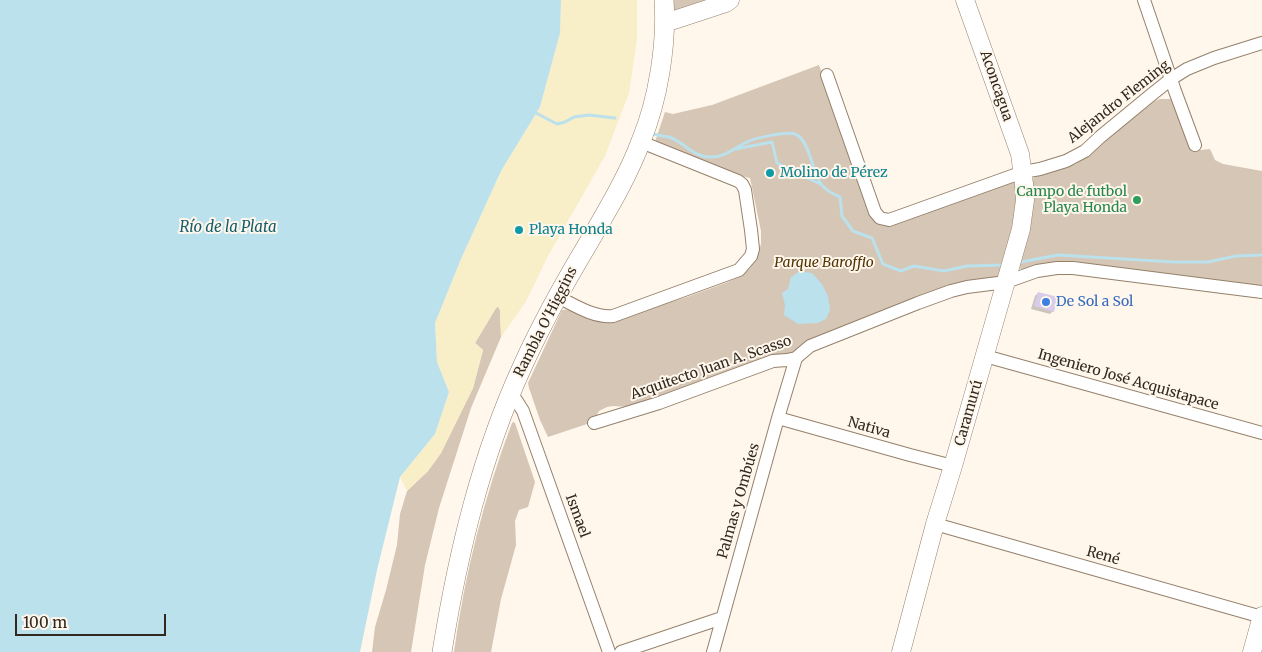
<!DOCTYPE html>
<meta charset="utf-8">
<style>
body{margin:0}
#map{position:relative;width:1262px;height:652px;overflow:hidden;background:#fff6ec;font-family:Merriweather,serif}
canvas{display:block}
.scale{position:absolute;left:15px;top:614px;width:151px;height:22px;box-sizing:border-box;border:2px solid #31291f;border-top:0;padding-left:6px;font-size:15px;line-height:18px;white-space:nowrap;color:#31291f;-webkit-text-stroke:4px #fff6ec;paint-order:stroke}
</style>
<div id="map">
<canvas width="1262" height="652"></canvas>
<div class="scale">100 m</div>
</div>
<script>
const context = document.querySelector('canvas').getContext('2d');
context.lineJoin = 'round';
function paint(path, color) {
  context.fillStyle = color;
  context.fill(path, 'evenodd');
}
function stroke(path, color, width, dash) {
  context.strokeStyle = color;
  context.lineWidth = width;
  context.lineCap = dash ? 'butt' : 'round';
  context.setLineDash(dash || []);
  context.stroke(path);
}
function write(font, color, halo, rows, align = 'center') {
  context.font = font + ' Merriweather,serif';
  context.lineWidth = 4;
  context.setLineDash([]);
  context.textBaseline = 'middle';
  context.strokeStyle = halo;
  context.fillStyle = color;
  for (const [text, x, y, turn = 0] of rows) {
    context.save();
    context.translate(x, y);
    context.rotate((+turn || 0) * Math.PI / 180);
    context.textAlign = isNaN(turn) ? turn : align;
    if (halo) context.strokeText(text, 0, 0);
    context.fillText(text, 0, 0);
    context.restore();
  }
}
const green = new Path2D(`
 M674,0H723L675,14L671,6Z
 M819,65L870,213L890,225L1016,181L1018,212L1001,280L805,345L784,357L630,407L613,406L607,407L599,411L593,422L548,437L540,420L529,388L528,383L562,310L572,309L605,322L687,297L728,282L741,276L750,268L757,256L761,244V231L750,178L731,174L655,142L665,112L673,114L712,105Z
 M1160,99H1171L1174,102L1187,134L1191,151L1210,149L1215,160L1223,164L1262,171V287L1162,275L1073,261L1054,262L1025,270L1019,268L1031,181L1035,177L1076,164L1088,156L1118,130L1155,101Z
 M498,306L500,310L501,337L471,408L439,508L425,565L411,652H372L375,627L386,590L397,545L400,514L407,491L428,471L441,453L473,388L483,350L475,343L496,308Z
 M513,422L515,423L535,482L528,507L519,510L515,521L516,545L501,599L491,652H454C465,573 484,497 512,423Z`);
const sand = new Path2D(`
 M561,0H637V39L629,93L605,156L548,256L525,303L501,337L500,310L498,307L496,308L475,343L483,350L473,388L441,453L428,471L407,491L400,477L435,434L449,392L437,362L435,323L461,259L501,171L540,107L560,33Z`);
const water = new Path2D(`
 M0,0H561L560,33L540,107L501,171L461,259L435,323L437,362L449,392L435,434L400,477L377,570L360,652H0Z
 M800,271L812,273L822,284L828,296L830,310L828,315L826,319L818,323L798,324L784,315L785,305L782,293L788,289L791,277Z`);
const shadow = new Path2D(`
 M1038,293L1053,311L1050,314L1031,309L1035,296Z`);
const stream = new Path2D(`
 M536,113L557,124L565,122L574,117L589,115L615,118
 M654,134C659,136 664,136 669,137C683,141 693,157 709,157C724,158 734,148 747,142C755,138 787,131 795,134C810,140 812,172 821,184C825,190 833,194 840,197L842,216L853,231L872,238L883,264L901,271L914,266L944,271L967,266L1003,265
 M736,149L772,142L777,163L820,184
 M1021,262L1058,255L1174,262H1208L1236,256L1262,255`);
const building = new Path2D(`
 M1038,292L1058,297L1054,312L1034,306Z`);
const street = new Path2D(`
 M1144,0L1175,91L1195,145
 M827,75L875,212L880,218L889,220L1023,172L1040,169L1066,161L1085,151L1100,137L1151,95L1171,79L1187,69L1214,58L1262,43
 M558,297C574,305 594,318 613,316L739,270L751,256L753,249L751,230L745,190L742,184L738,181L641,142
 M985,356L1262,433
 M511,392L523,411L609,652
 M778,418L910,455L953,466
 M594,423L659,403L773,361L787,360L796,358L810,346L918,303L951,291L967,287L1006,282L1037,271L1057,268H1073L1262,292
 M935,524L1262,617
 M621,652L722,618
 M713,652L778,418L796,358`);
const secondary = new Path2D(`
 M665,23L726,3L730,0
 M901,652L935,524L953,466L1021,229L1025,200L1024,184L1020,154L965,0
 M1252,652L1262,616`);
const primary = new Path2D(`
 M442,652C458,553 481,456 523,365C542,323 565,282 589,242C608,209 628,176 641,141C658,100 667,45 664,0`);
const markers = [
 [770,173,5,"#0f9aa8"],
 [1137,200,5,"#2e9e5b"],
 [519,230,5,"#0f9aa8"],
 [1046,302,5,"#3f7fe0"]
];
const streetNames = [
 ["Aconcagua",996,86,71],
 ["Alejandro Fleming",1119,102,-38],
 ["Rambla O'Higgins",546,322,-63],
 ["Arquitecto Juan A. Scasso",711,368,-19],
 ["Ingeniero José Acquistapace",1128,380,16],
 ["Caramurú",969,413,-74],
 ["Nativa",869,428,16],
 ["Palmas y Ombúes",739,501,-74],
 ["Ismael",577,516,70],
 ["René",1103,556,16]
];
const cultureNames = [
 ["Molino de Pérez",780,173],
 ["Playa Honda",529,230]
];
const leisureNames = [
 ["Campo de futbol",1127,192],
 ["Playa Honda",1127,208]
];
const parkNames = [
 ["Parque Baroffio",824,263]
];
const shopNames = [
 ["De Sol a Sol",1056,302]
];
const waterNames = [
 ["Río de la Plata",228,228]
];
paint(green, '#d5c6b5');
paint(sand, '#f8eec8');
paint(water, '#bbe1ec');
paint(shadow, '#0003');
stroke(stream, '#bbe1ec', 3);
paint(building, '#d7cce9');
stroke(street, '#95816a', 14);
stroke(secondary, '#95816a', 19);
stroke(primary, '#95816a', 20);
stroke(street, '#fff', 12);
stroke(secondary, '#fff', 18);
stroke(primary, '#fff', 19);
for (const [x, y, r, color] of markers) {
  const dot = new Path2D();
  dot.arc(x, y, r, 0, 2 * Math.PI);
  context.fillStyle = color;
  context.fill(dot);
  stroke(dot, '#fff6ec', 2);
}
write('14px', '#31291f', '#fff6ec', streetNames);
write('14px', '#0d838f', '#fff6ec', cultureNames, 'left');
write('14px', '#27864d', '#fff6ec', leisureNames, 'right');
write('italic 14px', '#503202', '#fff6ec', parkNames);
write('14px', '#366cbe', '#fff6ec', shopNames, 'left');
write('italic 15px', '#135d6c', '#fff6ec', waterNames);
</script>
